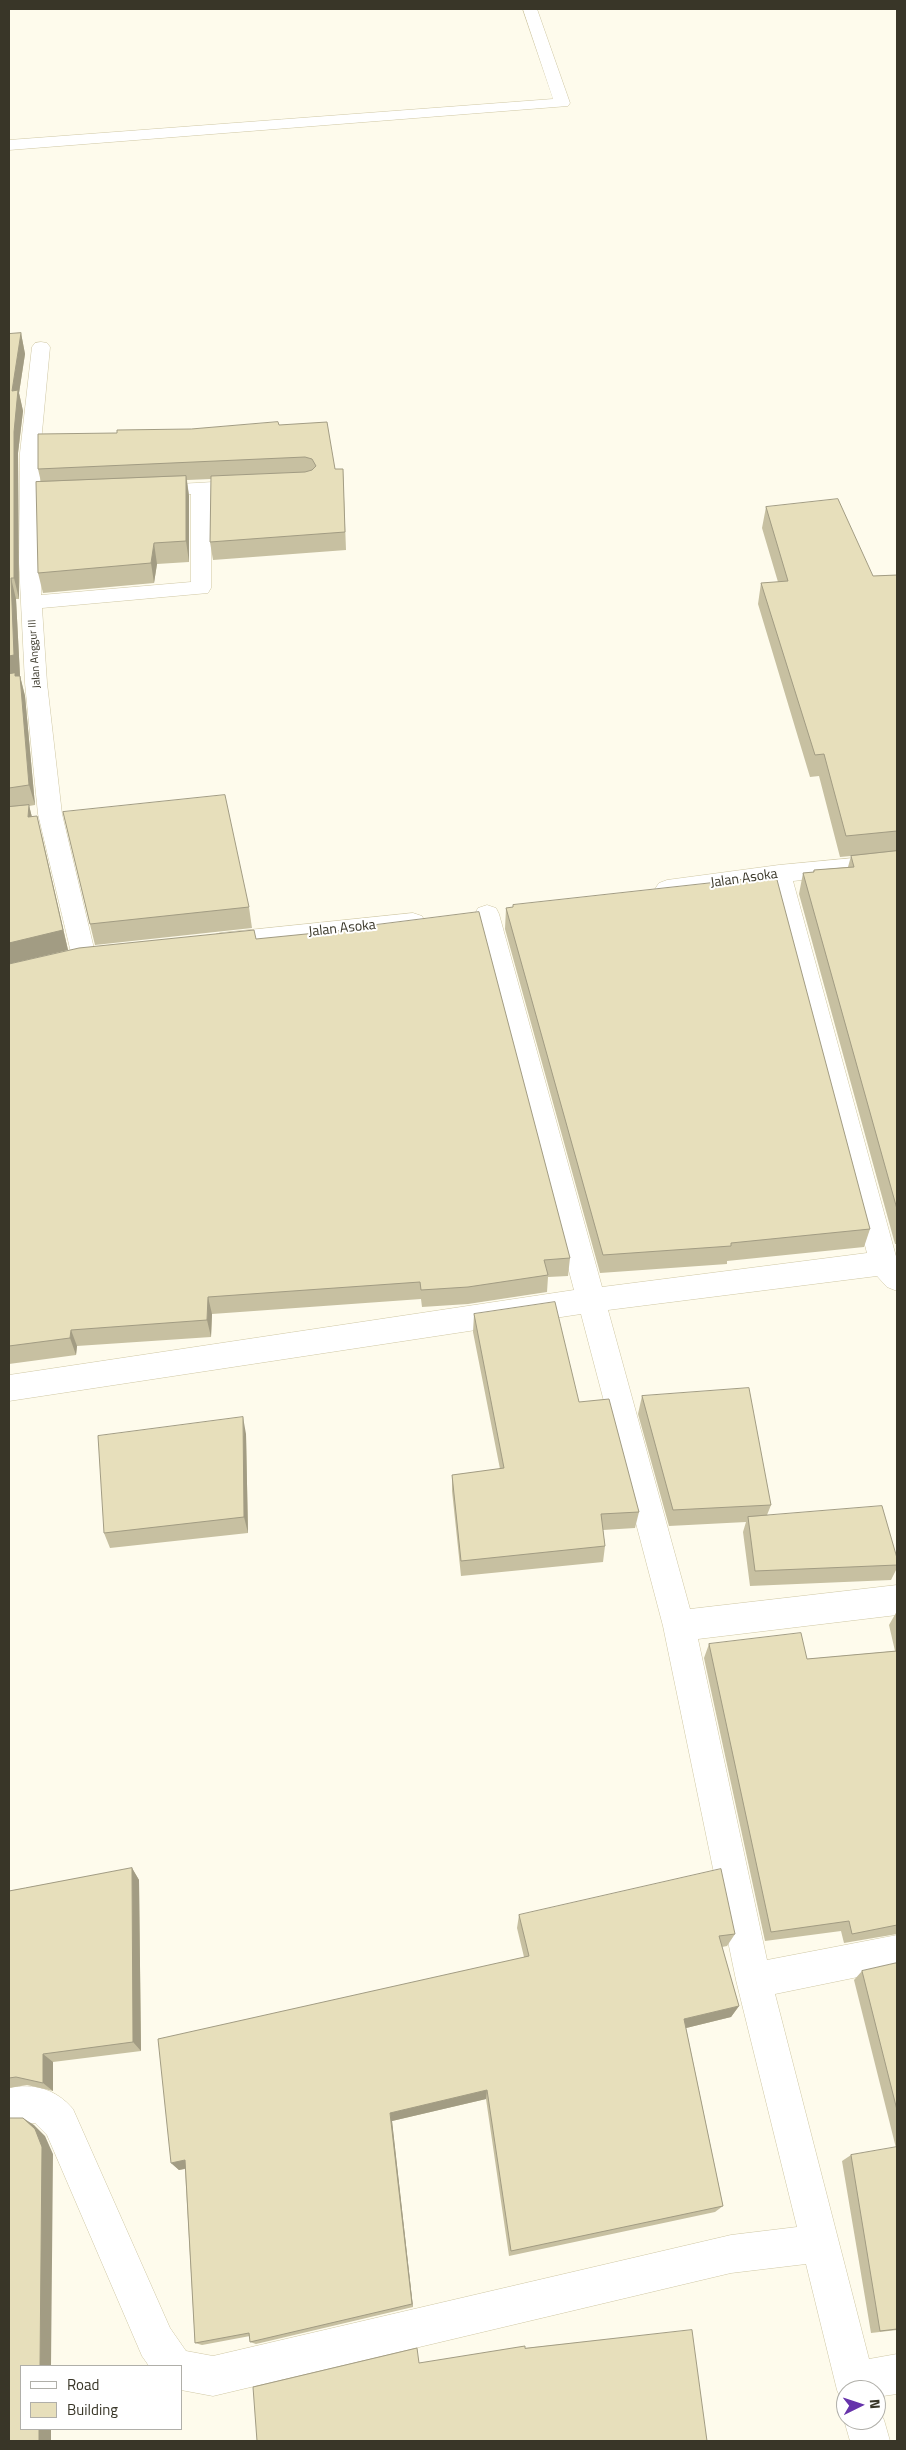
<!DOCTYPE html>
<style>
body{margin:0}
#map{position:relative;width:906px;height:2450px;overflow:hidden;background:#fefbec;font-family:"Titillium Web",sans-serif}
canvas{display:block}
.frame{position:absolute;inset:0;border:10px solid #393628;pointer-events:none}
.legend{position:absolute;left:20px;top:2365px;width:162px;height:65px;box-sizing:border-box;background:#fff;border:1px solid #b0afa9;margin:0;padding:6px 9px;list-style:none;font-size:15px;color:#393628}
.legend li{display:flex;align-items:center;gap:10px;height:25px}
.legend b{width:25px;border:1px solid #b0afa9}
.north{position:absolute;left:836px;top:2380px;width:50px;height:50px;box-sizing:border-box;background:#fff;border:1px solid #b0afa9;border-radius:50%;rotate:86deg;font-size:14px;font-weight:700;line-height:20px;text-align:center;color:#393628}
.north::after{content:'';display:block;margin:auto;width:18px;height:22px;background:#6734ab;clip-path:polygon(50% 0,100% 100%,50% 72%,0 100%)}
</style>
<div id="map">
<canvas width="906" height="2450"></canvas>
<div class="frame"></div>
<ul class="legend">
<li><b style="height:6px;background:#fff"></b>Road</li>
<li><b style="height:14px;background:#e7dfbb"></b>Building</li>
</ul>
<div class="north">N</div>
</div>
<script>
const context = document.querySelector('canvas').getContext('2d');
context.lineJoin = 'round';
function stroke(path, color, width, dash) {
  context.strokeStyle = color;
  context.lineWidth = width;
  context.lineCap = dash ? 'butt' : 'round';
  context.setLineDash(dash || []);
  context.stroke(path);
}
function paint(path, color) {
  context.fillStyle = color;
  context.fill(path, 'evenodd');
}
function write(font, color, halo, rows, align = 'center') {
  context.font = font + ' "Titillium Web",sans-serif';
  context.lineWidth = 4;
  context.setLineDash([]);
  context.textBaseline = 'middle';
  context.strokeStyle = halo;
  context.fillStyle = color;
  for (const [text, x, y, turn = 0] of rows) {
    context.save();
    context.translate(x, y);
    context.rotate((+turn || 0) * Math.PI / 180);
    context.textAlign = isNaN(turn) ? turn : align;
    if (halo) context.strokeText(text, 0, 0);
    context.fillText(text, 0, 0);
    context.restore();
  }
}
const minor = new Path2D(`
 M523,9H537L570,103L568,106L9,150V140L553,99Z
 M41,342L47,343L50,347L40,453L41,595L191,582V494L151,496L144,494L141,490L144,486L248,480L255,482L258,486L255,490L211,493V588L208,593L42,608L47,683L62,814L96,957L93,963L84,966L75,963L72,957L38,814L25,683L19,562L20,453L32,347L35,343Z
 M897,854V870L793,881L897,1260V1291L887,1287L877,1276L608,1310L690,1609L897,1585V1615L698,1639L767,1960L897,1935V1969L775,1994L869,2359L897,2354V2394L876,2397V2390H846V2405L843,2404L837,2390L806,2264L731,2273L213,2396L181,2390V2366H149L142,2356L47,2135L35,2123L9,2124V2088C34,2083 56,2089 73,2109L170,2328L186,2351L213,2356L731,2235L797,2227L736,1980L663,1626L581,1314L9,1401V1375L574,1290L475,914L478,908L487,905L496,908L499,914L602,1287L867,1253L770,884L667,898L659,895L655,889L659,883L667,880L779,865Z
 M413,913L422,916L425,922L422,928L413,931L220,951L211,948L208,942L211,936L220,933Z
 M876,2405L884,2420L890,2441H850L844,2420L846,2415V2420H876Z`);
const wall = new Path2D(`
 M21,333L25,354L19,393L23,411L18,453L19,599H16L20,676L25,696L35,805L29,806L32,817L42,836L68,950L9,964V334Z
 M279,425L335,469H343L346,550L213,560L210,542L211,479L187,480L189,496V562L157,564L154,583L43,593L38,573L41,482L38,469L117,433Z
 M766,507L873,576L897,575V1244H895L799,894L803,873L813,872L814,870L848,867L851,856L840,857L819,776L810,777L758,604L761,583L778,582L762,528Z
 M63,812L249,907L252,928L95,945Z
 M513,905L870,1229L864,1247L727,1261V1264L600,1273L505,929L506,908L513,907Z
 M256,939L570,1258L568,1276L548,1277L547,1292L468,1304L422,1307L421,1299L212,1314L211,1337L77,1346L76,1355L9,1364V964Z
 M474,1314L579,1402L639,1512L635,1528L603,1530L605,1546L603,1562L461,1576L452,1491V1475L500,1469L473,1332Z
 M642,1396L771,1505L767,1515L897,1558V1568L891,1580L750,1586L743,1532L746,1522L669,1526L638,1414Z
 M246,1434L248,1533L110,1548L104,1533Z
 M897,1611V1934L844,1943L841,1931L765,1941L704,1658L709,1644L807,1659L895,1651L889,1625Z
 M132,1868L139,1880L141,2051L53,2062V2091L27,2085L9,2088V1891L25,1888Z
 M519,1915L735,1934L727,1946L722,1947L739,2006L731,2017L686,2028L723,2206L715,2212L509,2256L486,2099L392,2121L413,2307L256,2344L250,2342V2336L202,2345L195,2343L185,2169L179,2170L171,2163L524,1957L517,1928Z
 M897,1963V2330L871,2333L842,2161L851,2155L896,2148L854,1980L862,1971Z`);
const shadedWall = new Path2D(`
 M21,333L25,354L19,393L23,411L18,453L19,599L14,578L12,391Z
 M186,476L189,496V562L186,541Z
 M154,543L157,564L154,583L151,563Z
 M11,578L16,599L20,676L9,678Z
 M20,676L25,696L35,805L29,785Z
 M29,805L34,826L28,817Z
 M37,816L68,950L9,964V943Z
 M208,1297L212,1314L211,1337L207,1320Z
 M71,1330L77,1346L76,1355L70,1338Z
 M243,1417L246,1434L248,1533L244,1517Z
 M132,1868L139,1880L141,2051L133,2042Z
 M739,2006L731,2017L678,2030L684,2019Z
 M43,2054L53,2062V2091L43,2083Z
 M487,2090L486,2099L392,2121L413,2307L412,2304L390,2113Z
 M23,2118L34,2125L45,2136L53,2154L51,2366H40Z
 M185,2160L192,2167L179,2170L171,2163Z
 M39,2429H51V2441H39Z`);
const building = new Path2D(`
 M21,333L12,391L18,390L14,432V578H11L14,655L9,656V334Z
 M278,422L279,425L327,422L335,469H343L345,532L210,542L211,476L305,472L312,470L316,466L312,459L305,457L38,469V434L117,433V430L191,429Z
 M186,476V541L154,543L151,563L38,573L36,482Z
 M838,499L873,576L897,575V831L846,836L824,754L815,755L761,583L788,581L766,507Z
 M15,673V676H20L29,785L9,788V674Z
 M225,795L249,907L90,924L63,812Z
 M29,805L28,817L37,816L63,930L9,943V807Z
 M897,851V1209L803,873L814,872V870L854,867L851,856Z
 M776,876L870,1229L731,1243V1246L603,1255L506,908L513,907V905Z
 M479,912L570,1258L544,1260L548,1275L468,1287L421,1290L420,1282L208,1297L207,1320L71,1330L70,1338L9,1346V964L79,948L254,930L256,939L376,927V925Z
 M555,1302L579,1402L609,1399L639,1512L601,1514L605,1546L461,1561L452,1475L504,1468L474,1314Z
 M749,1388L771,1505L673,1510L642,1396Z
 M243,1417L244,1517L104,1533L98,1436Z
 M882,1506L897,1558V1565L755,1571L748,1517Z
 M801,1633L807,1659L897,1651V1925L852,1934L849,1921L771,1932L709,1644Z
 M132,1868L133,2042L43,2054V2083L16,2077L9,2078V1891L25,1888Z
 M721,1869L735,1934L719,1936L739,2006L684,2019L723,2206L511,2251L487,2090L390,2113L412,2304L250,2342L249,2333L195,2343L185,2160L171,2163L158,2039L529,1956L519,1915Z
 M897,1963V2110L862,1971Z
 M9,2118H23L35,2129L42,2147L40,2366H21V2429H39V2441H9Z
 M897,2147V2329L880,2331L851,2155Z
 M692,2330L707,2441H257L253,2387L417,2348L419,2363L525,2346V2348Z`);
const farStreetnames = [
 ["Jalan Anggur III",35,654,-94]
];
const streetNames = [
 ["Jalan Asoka",744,879,-8],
 ["Jalan Asoka",342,929,-6]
];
stroke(minor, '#cfc7a4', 1);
paint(minor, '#fff');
paint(wall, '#c7c0a1');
paint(shadedWall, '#a29c83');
paint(building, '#e7dfbb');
stroke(building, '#a29c83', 1);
write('11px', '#393628', '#fff', farStreetnames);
write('14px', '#393628', '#fff', streetNames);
</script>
